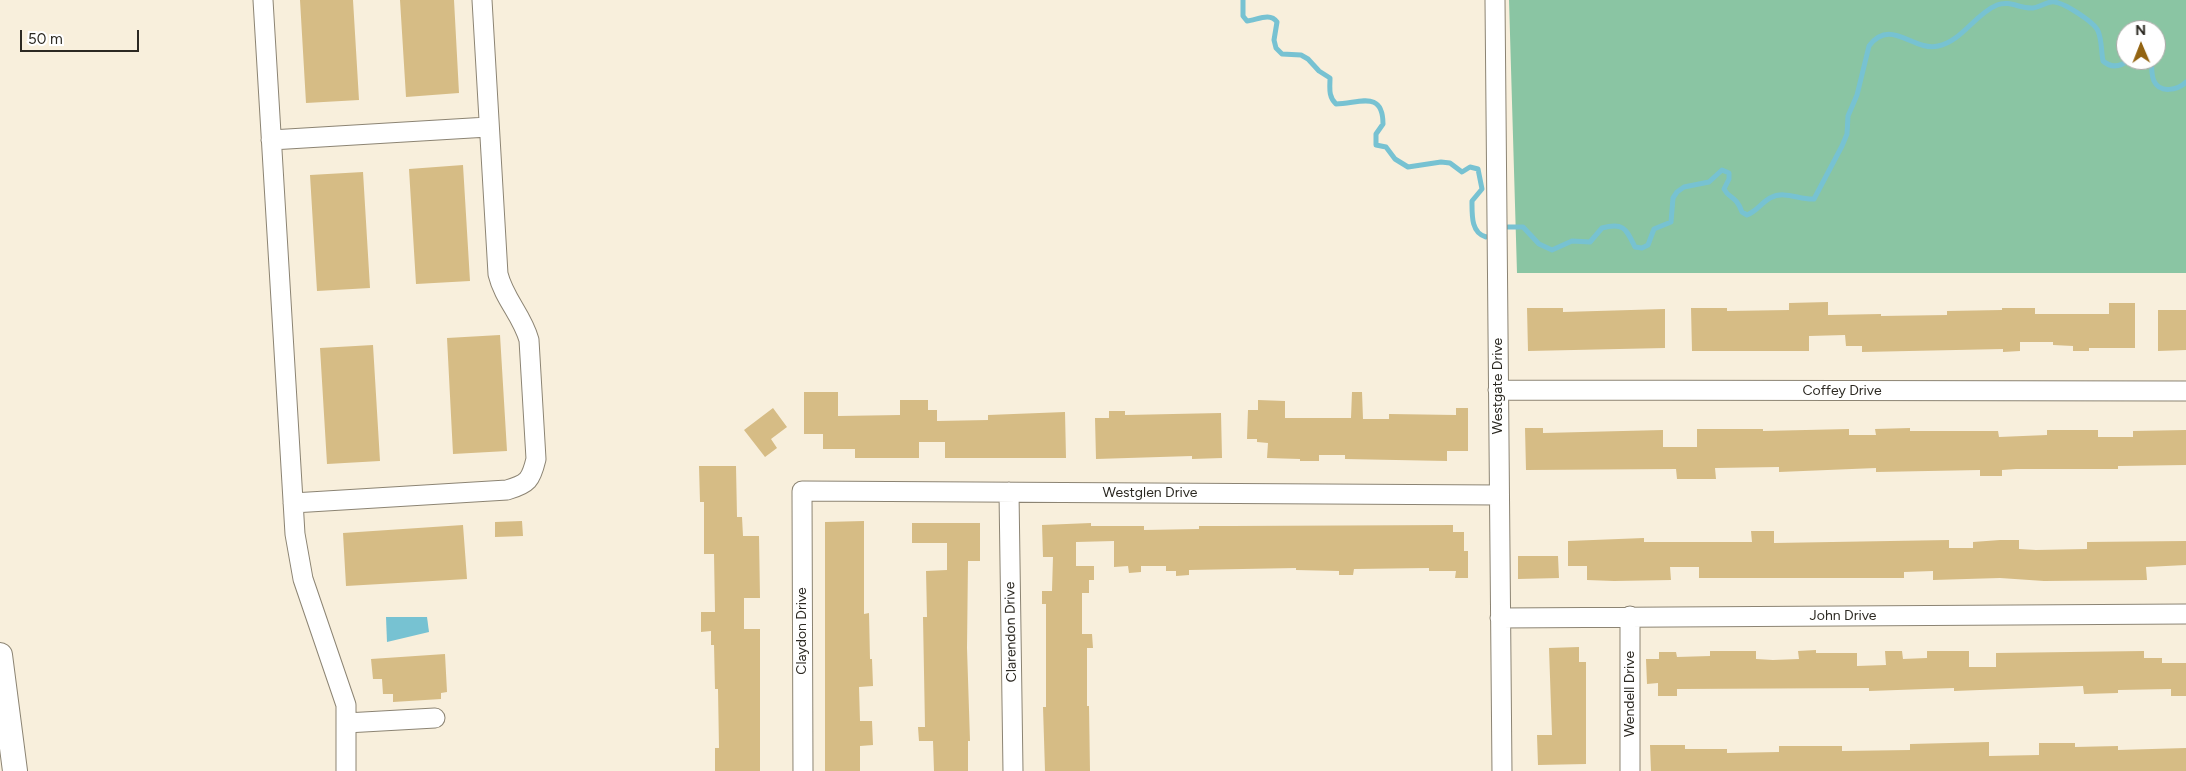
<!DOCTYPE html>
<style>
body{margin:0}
#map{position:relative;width:2186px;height:771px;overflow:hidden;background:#f8efdc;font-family:Figtree,sans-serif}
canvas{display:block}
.north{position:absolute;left:2116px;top:20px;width:50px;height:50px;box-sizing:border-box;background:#fff;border:1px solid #aba9a7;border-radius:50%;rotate:359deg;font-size:14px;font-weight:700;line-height:20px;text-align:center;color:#2c2922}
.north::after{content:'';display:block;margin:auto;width:18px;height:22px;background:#936412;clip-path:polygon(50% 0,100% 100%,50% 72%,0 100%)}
.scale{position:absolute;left:20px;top:30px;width:119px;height:22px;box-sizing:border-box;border:2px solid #2c2922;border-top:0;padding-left:6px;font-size:15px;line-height:18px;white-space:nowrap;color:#2c2922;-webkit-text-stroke:4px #fff;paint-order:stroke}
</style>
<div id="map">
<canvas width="2186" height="771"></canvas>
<div class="north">N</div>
<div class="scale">50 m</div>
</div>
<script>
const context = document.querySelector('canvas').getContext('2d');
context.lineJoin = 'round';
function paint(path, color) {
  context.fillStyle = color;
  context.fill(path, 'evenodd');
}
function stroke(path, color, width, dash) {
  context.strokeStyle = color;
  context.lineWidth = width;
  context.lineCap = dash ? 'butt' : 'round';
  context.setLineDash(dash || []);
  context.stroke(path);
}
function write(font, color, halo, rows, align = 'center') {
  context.font = font + ' Figtree,sans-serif';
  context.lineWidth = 4;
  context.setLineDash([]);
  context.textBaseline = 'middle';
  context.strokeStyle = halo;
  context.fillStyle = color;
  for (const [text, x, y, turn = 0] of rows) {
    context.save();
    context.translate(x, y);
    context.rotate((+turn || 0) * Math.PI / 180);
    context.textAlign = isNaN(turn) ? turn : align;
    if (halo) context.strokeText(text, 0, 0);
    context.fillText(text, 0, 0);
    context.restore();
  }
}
const forest = new Path2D(`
 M1509,0H2186V273H1517ZM2126,30H2156V60H2126Z`);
const water = new Path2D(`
 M386,617H427L429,632L387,642Z`);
const stream = new Path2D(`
 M1243,0V16L1247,21C1257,20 1270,12 1277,22L1274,40L1276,48L1282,54L1301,55L1308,59L1319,71L1330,78C1330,88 1328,96 1336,104C1358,104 1383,89 1383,124L1376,134V145L1386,147L1395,159L1408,167L1441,162L1450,163L1462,172L1470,167L1478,169L1482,189L1472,201C1472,215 1471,233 1486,237L1489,236
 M2151,60C2152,66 2151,75 2154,81C2160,94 2178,90 2186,82
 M1508,227H1523L1539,244L1552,250L1572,241L1590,242L1602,228C1624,222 1626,229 1635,247L1642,248L1648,245L1654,229L1671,222L1673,198L1677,192L1684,187L1709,182L1722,170L1729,173V179L1724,189C1729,199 1736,195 1742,212L1747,215C1757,211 1761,203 1770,198C1785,190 1799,200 1814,199L1842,146L1847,134L1848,116L1857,95L1869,46C1891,17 1913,52 1938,46C1962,41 1975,14 1997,5C2010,0 2020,9 2033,8C2040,7 2045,3 2051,2C2061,0 2094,22 2098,31C2102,40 2101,51 2103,61C2111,68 2120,67 2129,60`);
const building = new Path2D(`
 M300,0H353L359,100L306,103Z
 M400,0H454L459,93L406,97Z
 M463,165L470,281L416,284L409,169Z
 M363,172L370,288L317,291L310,175Z
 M1828,302V315L1881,314V316L1947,315V311L2002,310V308H2035V314H2109V303H2135V348H2089V351H2073V346L2053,345V342H2020V351L2003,352V349L1862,352V346H1846L1845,335L1809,336V351H1692L1691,308H1727V311L1789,310V303Z
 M1527,308H1563V312L1665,309V348L1528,351Z
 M2158,310H2186V350L2158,351Z
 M500,335L507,451L453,454L447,338Z
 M373,345L380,461L327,464L320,348Z
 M804,392H838V416L900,415V400H928V410H937V421L988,420V415L1065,412L1066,458H945V442H919V458H855V449H823V434H804Z
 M1352,392H1362L1363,419H1389V414L1456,415V408H1468V451H1447V461L1345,459V455H1319V461H1300V459L1267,458L1268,443L1257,442V439H1247L1248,410H1258V400L1285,401V418H1351Z
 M773,408L787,427L771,439L777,448L765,457L744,430Z
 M1109,411H1125V415L1221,413L1222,458L1192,459V456L1096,459L1095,418H1109Z
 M1525,428H1543V433L1663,430V447H1697V429H1763V431L1849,429V435H1876L1875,429L1910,428V431H1998L1999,437L2047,435V430H2098V437H2133V431L2186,430V465L2118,466V469H2016L2002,470V476H1980V470L1876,472V468L1779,472V467L1715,468L1716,479H1677L1676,469L1526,470Z
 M699,466H736L737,517H742L743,536H759L760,598H744V629H760V771H715V748H719L718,689H715L714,645H711V631L701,632V612H715L714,554H704V502H700Z
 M522,521L523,536L495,537V522Z
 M864,521V614L869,613L870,659H872L873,686L859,687L860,721H872L873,745L860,746V771H825V522Z
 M912,523H980V561H968L967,648L970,741H968V771H934L933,741H919L918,727H925L923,617H927L926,571L947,570V543H912Z
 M1091,523V526H1144V530L1199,529V526H1232L1453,525V532H1464V551H1468V578H1455L1456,571H1429V568L1354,569L1353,575H1339V571L1296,570V568L1189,570V575L1176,576V571H1166V566H1141V572L1129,573L1128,566L1114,567V541L1076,542V566H1094V580H1089V593H1082V634H1092L1093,648H1087V706H1089L1090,771H1045L1043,707H1046V604H1042V591H1052L1053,557H1043L1042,525Z
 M463,525L467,579L346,586L343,533Z
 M1751,531H1774V543L1949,540V548H1973V542L2000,540H2019V549L2036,550L2087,549V542L2186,541V565L2146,567L2147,580L2044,581L2000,578L1933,580V571L1904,572V578H1699V567H1670L1671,580L1614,581L1587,580V566H1568V541L1644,538V542H1752Z
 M1518,556H1558L1559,578L1518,579Z
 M1579,647V662H1586V764L1538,765L1537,735H1552L1549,648Z
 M1816,650V653H1857V666L1886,665L1885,651H1902L1903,659L1927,658V651H1969V667H1996V653L2144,651V658H2162V663H2186V696H2171V689L2118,690V693L2084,694L2083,686L1954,691V688L1869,691V688L1677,689V696H1658V683L1647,684L1646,659H1659V652H1676L1677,657L1710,656V651H1756V659L1773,660L1799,659L1798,651Z
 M445,654L447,692L441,693V699L393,702V694H383L382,679H373L371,659Z
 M1989,742V756L2039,755V743H2075V747L2118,746V750L2186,748V771H1651L1650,745H1685V749H1727V753L1779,752V746H1842V751L1910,750V744Z`);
const minor = new Path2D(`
 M263,0L295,534L303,579L346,705V771
 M1495,0L1502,771
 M271,140L488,127
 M1498,390L2186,391
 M1009,492L1013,771
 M293,503L507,490C528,484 531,480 536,459L529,340C522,315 504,299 498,274L482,0
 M1500,618L2186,614
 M346,723L435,718
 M803,771L802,491L1498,495
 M1630,771V616`);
const major = new Path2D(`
 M0,655L15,771`);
const streetNames = [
 ["Westgate Drive",1498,386,-90],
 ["Coffey Drive",1842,391],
 ["Westglen Drive",1150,493],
 ["John Drive",1843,616],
 ["Claydon Drive",802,631,-90],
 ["Clarendon Drive",1011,632,-91],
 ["Wendell Drive",1630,694,-90]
];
paint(forest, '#8ac5a3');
paint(water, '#77c2d2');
stroke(stream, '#77c2d2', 5);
paint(building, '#d6bc85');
stroke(minor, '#8c8473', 21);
stroke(major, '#8c8473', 26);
stroke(minor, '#fff', 19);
stroke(major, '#fff', 24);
write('14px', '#2c2922', '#fff', streetNames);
</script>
